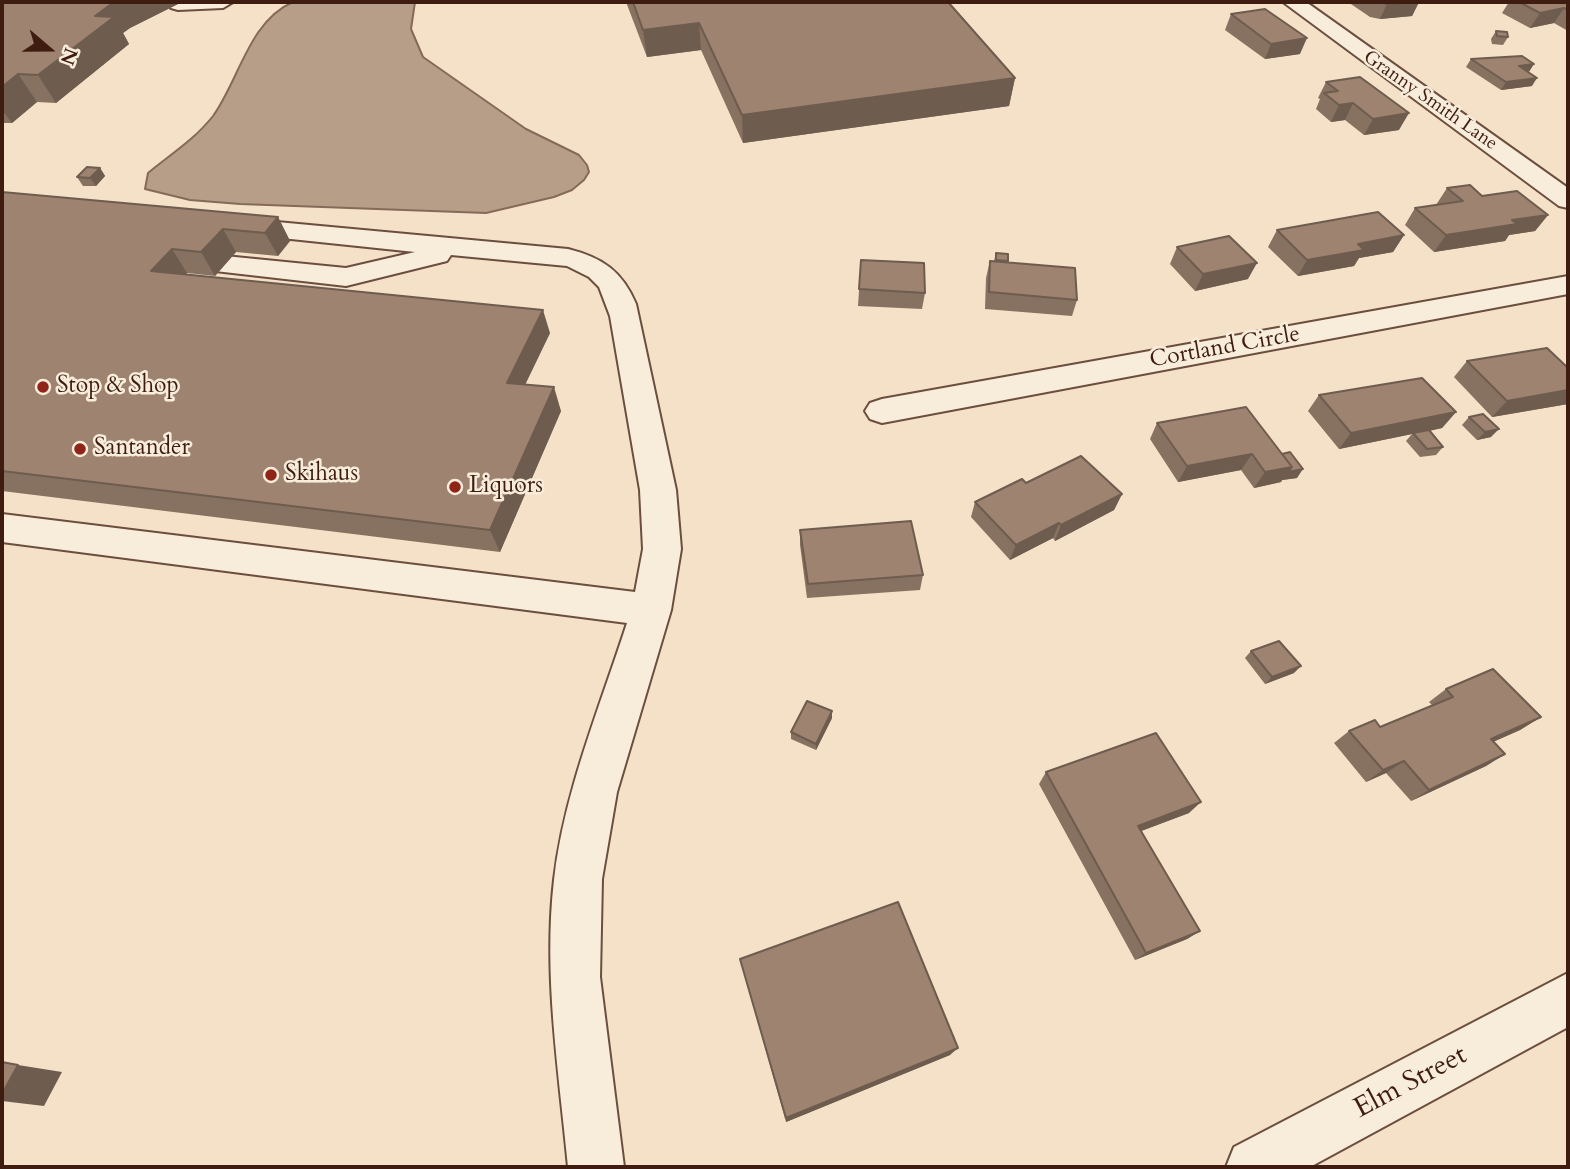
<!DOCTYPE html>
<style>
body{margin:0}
#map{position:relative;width:1570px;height:1169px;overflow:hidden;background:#f4e1c8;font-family:Cardo,serif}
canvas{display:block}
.frame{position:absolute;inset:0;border:4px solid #3e1d10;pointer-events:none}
.north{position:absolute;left:14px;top:14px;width:70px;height:70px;-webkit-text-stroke:5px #f8ecdb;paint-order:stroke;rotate:110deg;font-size:19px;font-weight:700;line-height:28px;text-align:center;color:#3e1d10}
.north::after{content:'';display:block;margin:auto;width:24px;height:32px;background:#3e1d10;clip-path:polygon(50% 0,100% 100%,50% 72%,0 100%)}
</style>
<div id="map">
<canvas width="1570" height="1169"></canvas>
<div class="frame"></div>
<div class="north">N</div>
</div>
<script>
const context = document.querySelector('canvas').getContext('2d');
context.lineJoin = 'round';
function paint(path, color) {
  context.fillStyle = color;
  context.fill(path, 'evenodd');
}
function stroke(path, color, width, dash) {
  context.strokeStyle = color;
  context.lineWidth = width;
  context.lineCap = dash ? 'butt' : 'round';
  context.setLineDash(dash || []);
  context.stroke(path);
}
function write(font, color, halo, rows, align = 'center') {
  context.font = font + ' Cardo,serif';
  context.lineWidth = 5;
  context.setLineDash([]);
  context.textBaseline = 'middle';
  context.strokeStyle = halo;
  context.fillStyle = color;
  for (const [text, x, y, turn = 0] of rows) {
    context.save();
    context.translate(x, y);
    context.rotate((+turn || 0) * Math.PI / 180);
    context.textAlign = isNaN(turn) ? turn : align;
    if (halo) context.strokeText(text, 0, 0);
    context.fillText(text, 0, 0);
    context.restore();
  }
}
const water = new Path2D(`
 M293,2H415L411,29L423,57L526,129L579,155L587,165L589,172L584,180L572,190L554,197L486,213L240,204L190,200L145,189L148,173C171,154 194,140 213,116C239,80 249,21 293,2Z`);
const minor = new Path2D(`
 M169,2H233L223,8L178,10L171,8Z
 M1283,2H1306L1568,188V208L1559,206Z
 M234,218L568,249C603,258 622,271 636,304L676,490L681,549L671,610L617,792L602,879L600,977L624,1167H568C559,1072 543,975 554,880C564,792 600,707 627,623L2,542V514L635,592L643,549L640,490L610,316L599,287L589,277L567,266L451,255L447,261L346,286L215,271L211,265L215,259L225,256L346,268L415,252L224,232L220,226L224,220Z
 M1568,276V294L882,423L870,419L865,411L870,403L882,399Z
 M1568,973V1027L1310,1167H1226L1234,1147Z`);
const wall = new Path2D(`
 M2,2H179L178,4L130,28L123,33L129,44L56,103L37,102L12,123H2Z
 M626,2H948L1015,78L1009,106L743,143L701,50L647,57Z
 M1348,2H1419L1412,16L1380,19L1370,17Z
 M1509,2H1568V31L1554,23L1530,28L1502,13Z
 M1231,14L1300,54L1265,59L1225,30Z
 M1496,31L1508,37L1503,45L1492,44L1491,39Z
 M1471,59L1528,72L1532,86L1501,90L1466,67Z
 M1326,82L1399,130L1364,135L1345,120L1331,122L1316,109L1320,99L1318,98Z
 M100,168L105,176L96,186H83L77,177Z
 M1447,188L1482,196L1548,215L1535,231L1509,235L1505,241L1434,252L1405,225L1415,208L1436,205Z
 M2,192L278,217L290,241L278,256L236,252L215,276L187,273L185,275L550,333L525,384L561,411L500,552L2,491Z
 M1277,230L1404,235L1393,252L1359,258L1354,266L1298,276L1268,247Z
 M1177,247L1248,279L1195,291L1170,264Z
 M996,253L1008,261V262L1077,300L1072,316L985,309L986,278L990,261H994Z
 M861,260L925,293L922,309L858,306Z
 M1467,361L1568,368V404L1492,417L1454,377Z
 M1319,395L1456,412L1442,428L1429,431L1443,447L1436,455L1420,457L1406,441L1412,434L1339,449L1308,411Z
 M1246,407L1297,478L1282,480L1281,482L1254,488L1241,470L1178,482L1150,439L1157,423Z
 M1469,417L1491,437L1477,440L1462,425Z
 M1026,483L1122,494L1114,510L1055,541L1053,538L1010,560L971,517L975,502Z
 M800,530L923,575L920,590L807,598L800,545Z
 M1251,651L1294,673L1265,684L1245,658Z
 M1446,689L1541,717L1520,730L1493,742L1505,754L1486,766L1411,801L1386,773L1366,782L1334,743L1349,731L1380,727L1432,705L1429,702Z
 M832,718L816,750L791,739V732Z
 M1046,772L1189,813L1141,831L1200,931L1187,939L1135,960L1039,784Z
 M740,959L950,1055L786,1122Z`);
const shadedWall = new Path2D(`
 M114,2H179L178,4L130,28L123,33L129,44L56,103L38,75L95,16Z
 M1408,2H1419L1412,16L1380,19L1387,4Z
 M1564,8L1554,23L1530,28L1540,13Z
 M699,23L701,50L647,57L643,30Z
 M1307,38L1300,54L1265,59L1271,44Z
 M1534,64L1529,72L1519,66Z
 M18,74L37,102L12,123L2,110V87Z
 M1015,78L1009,106L743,143L742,115Z
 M1537,78L1532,86L1501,90L1506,82Z
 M1353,103L1345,120L1331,122L1339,105Z
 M1409,113L1399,130L1364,135L1373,119Z
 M100,168L105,176L96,186L90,178Z
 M1548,215L1535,231L1509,235L1505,241L1434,252L1446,235L1512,220Z
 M278,217L290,241L278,256L265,233Z
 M223,229L236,252L215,276L201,252Z
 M1404,235L1393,252L1359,258L1354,266L1298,276L1307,260L1358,244Z
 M172,249L187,273L167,295L151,271Z
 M1257,263L1248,279L1195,291L1203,274Z
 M543,310L550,333L515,406L507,383Z
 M554,387L561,411L500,552L490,530Z
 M1568,390V404L1492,417L1507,401Z
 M1456,412L1442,428L1414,434L1413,433L1412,434L1339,449L1351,433Z
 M1499,429L1491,437L1477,440L1485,432Z
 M1252,454L1241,470L1178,482L1187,466Z
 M1292,467L1303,469L1297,478L1282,480L1281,482L1254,488L1265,472Z
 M1122,494L1114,510L1055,541L1061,525Z
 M1059,523L1053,538L1010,560L1016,545Z
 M1301,666L1294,673L1265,684L1272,677Z
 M832,711V718L816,750V744Z
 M1541,717L1520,730L1472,751L1491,739Z
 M1505,754L1486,766L1411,801L1429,790Z
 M1404,761L1386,773L1366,782L1383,770Z
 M1201,802L1189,813L1128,836L1138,826Z
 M1200,931L1187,939L1135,960L1146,953Z
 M958,1048L950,1055L786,1122V1118Z
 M18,1065L62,1072L44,1106L2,1101V1094Z`);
const building = new Path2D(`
 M2,2H114L95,16L114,17L38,75L18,74L2,87Z
 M633,2H948L1015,78L742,115L699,23L643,30Z
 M1377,2H1408L1387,4Z
 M1519,2H1568V10L1564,8L1540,13Z
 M1265,9L1307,38L1271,44L1231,14Z
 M1496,31L1507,32L1508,37L1497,36Z
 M1522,56L1534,64L1519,66L1537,78L1506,82L1471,59Z
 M1360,77L1409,113L1373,119L1353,103L1339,105L1324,93L1338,91L1326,82Z
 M87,167L100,168L90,178L77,177Z
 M1470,185L1482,196L1517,191L1548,215L1512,220L1517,224L1446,235L1415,208L1463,201L1447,188Z
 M2,192L278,217L265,233L223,229L201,252L172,249L151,271L543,310L507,383L554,387L490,530L2,471Z
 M1378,212L1404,235L1358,244L1364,250L1307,260L1277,230Z
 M1229,236L1257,263L1203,274L1177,247Z
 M996,253L1008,254V261L996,260Z
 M861,260L924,263L925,293L859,289Z
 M990,261L1075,268L1077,300L989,292Z
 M1547,348L1568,368V390L1507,401L1467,361Z
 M1422,378L1456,412L1351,433L1319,395Z
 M1246,407L1292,467L1265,472L1252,454L1187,466L1157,423Z
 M1483,414L1499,429L1485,432L1469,417Z
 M1429,430L1443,447L1427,449L1413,433Z
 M1290,452L1303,469L1288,472L1292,467L1282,454Z
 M1081,456L1122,494L1061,525L1059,523L1016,545L975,502L1022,479L1026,483Z
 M911,521L923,575L808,584L800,530Z
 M1279,641L1301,666L1272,677L1251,651Z
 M1493,669L1541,717L1491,739L1505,754L1429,790L1404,761L1383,770L1349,731L1375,720L1380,727L1453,697L1446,689Z
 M807,701L832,711L816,744L791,732Z
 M1156,733L1201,802L1138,826L1200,931L1146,953L1046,772Z
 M898,902L958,1048L786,1118L740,959Z
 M2,1062L18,1065L2,1094Z`);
const markers = [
 [43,387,7,"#8f2418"],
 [80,449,7,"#8f2418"],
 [271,475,7,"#8f2418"],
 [455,487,7,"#8f2418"]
];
const farStreetnames = [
 ["Granny Smith Lane",1430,101,35]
];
const streetNames = [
 ["Cortland Circle",1225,348,-10]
];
const poiNames = [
 ["Stop & Shop",57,387],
 ["Santander",94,449],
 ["Skihaus",285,475],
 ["Liquors",469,487]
];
const nearStreetnames = [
 ["Elm Street",1411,1083,-28]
];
paint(water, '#b69e89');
stroke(water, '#866a59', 2);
stroke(minor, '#6c4e3e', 4);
paint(minor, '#f8ecdb');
paint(wall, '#877160');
paint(shadedWall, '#6e5c4e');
paint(building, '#9d8370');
stroke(building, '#6e5c4e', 2);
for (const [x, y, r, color] of markers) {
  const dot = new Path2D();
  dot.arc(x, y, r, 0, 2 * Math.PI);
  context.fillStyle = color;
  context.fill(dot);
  stroke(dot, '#f8ecdb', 2.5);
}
write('19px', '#3e1d10', '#f8ecdb', farStreetnames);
write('23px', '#3e1d10', '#f8ecdb', streetNames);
write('23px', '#3e1d10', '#f8ecdb', poiNames, 'left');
write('28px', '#3e1d10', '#f8ecdb', nearStreetnames);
</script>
